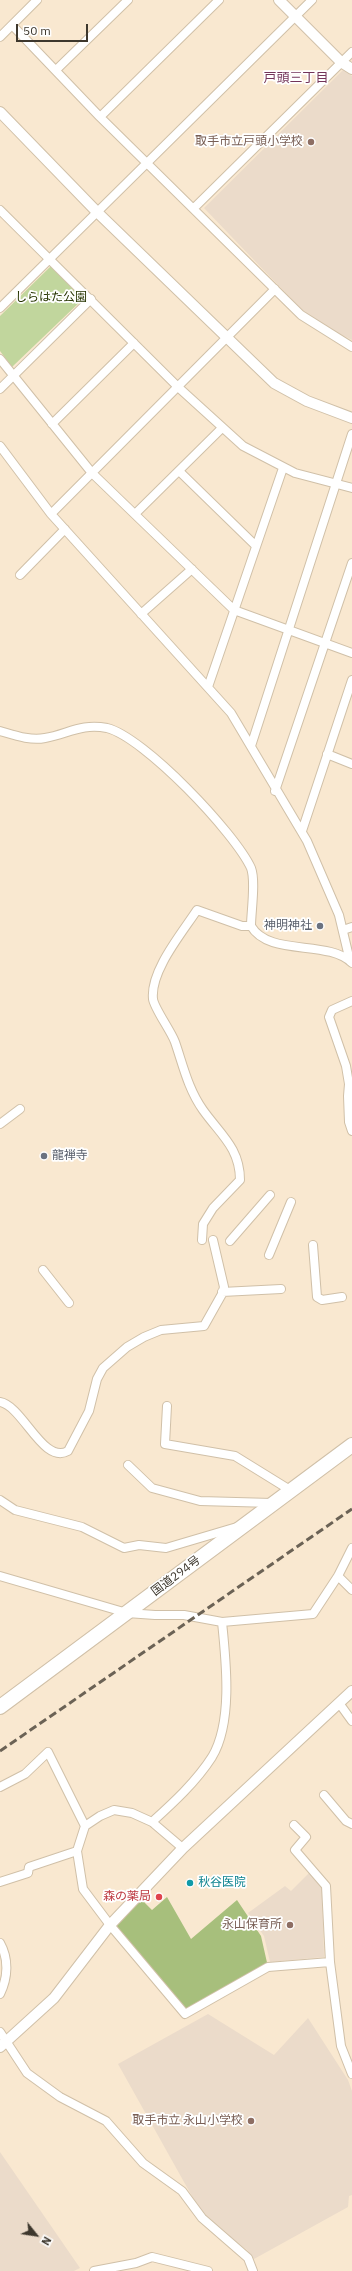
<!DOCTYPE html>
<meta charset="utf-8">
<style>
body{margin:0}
#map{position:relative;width:352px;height:2271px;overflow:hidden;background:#f9e8d0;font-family:"IBM Plex Sans",sans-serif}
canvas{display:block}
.north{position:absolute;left:16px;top:2215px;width:40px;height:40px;-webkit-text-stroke:3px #fff;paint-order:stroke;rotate:120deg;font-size:11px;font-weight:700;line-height:16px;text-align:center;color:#3d372d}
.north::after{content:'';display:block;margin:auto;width:14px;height:18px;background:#3d372d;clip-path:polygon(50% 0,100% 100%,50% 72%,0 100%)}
.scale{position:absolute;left:16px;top:24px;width:72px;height:18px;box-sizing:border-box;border:2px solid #3d372d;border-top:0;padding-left:5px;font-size:12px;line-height:14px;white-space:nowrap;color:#3d372d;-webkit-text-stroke:3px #fff;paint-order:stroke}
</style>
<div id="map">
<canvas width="352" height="2271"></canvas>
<div class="north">N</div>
<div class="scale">50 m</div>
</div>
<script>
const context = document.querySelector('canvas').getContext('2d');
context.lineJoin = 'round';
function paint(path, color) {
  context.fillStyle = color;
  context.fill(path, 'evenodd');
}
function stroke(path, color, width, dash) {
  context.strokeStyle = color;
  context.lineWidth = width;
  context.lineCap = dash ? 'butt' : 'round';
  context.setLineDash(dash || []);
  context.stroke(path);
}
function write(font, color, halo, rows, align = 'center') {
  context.font = font + ' "IBM Plex Sans","Noto Sans JP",sans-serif';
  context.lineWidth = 3.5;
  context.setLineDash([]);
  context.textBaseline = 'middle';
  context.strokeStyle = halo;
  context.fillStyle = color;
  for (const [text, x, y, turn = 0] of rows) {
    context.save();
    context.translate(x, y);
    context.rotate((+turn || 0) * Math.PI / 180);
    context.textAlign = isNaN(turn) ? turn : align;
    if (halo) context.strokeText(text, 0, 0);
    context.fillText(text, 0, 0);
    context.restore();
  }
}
const education = new Path2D(`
 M343,70L352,76V340L322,325L301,309L204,208Z
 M310,1872L322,1887L324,1957L270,1962L264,1936L248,1913L285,1886L291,1891Z
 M208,2014L274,2055L308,2018L348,2080L352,2091V2195L349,2196L348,2207L254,2259L247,2250L221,2231L198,2207L118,2064Z
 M0,2152L80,2268L74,2271H0Z`);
const green = new Path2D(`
 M51,266L83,299L12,367L0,351V316Z`);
const forest = new Path2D(`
 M138,1896L152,1910L167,1897L191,1939L237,1900L261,1936L268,1967L185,2014L110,1925Z`);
const minor = new Path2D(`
 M12,25L100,117L301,315L352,347
 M0,37L37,0
 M56,70L128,0
 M100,117L219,0
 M194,208L352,52
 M0,210L178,387L243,446L295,473L352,488
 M0,308L312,0
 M0,359L92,473L234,610L352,653
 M0,389L91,299
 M52,424L134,343
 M0,446L51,514L231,713L307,841L339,915L350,961
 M179,471L255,545
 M51,514L275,289
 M135,514L222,428
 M20,575L65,529
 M141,614L192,569
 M208,687L283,468
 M0,731C14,735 30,741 45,738C68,734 81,723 107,728C144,737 235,833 251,868C256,881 251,912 251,926C269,957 328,939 352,963
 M251,746L352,434
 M327,754L352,764
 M275,791L352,563
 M302,831L352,680
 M343,930L352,927
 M352,1001L332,1010L329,1017L346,1066L349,1084L348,1096L349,1122L352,1131
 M0,1124L20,1109
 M202,1240L203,1224L213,1208L240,1180C240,1148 220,1134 203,1110C188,1089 183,1065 175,1042C171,1031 154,1008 153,999C150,971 182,933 197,910L242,926H251
 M230,1241L270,1195
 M313,1245L317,1297L322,1300L342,1297
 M269,1255L291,1202
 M43,1270L69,1303
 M222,1292L281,1289
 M0,1402C23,1406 43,1465 68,1451L89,1411L97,1379L103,1368L127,1347L144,1337L161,1330L204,1326L222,1294L224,1287L213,1240
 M167,1406L165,1444L235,1456L290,1490
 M128,1465L152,1488L200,1501L272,1503
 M0,1500L15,1510L82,1527L124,1548L139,1545L166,1548L237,1527
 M0,1576L127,1613L155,1615H184L222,1622L313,1614L338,1576L352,1548
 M338,1576L352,1590
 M339,1703L352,1721
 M0,1787L25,1774L48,1752L85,1826
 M324,1795L346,1821L352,1824
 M152,1822C173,1803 196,1782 212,1757C233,1722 226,1661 222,1622
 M294,1825L306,1837L295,1850L326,1886L330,1962
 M179,1845L152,1822L132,1813L114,1810L100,1816L85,1826L77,1851L83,1889L110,1925L185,2014L268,1967L330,1962L341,2046L352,2074
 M0,1882L28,1873L29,1867L77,1851
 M0,1943C9,1959 8,1978 0,1994
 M0,2032L27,2073L60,2097L106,2121L143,2163L182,2191L202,2218L248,2258L253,2271
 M94,2271L136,2263L152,2257L208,2271`);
const tertiary = new Path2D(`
 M279,0L341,62L352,69
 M0,112L97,212L274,383L307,401L352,418
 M0,2047L54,1998L110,1925L183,1848L352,1691`);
const trunk = new Path2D(`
 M0,1707L352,1445`);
const rail = new Path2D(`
 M0,1751L352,1509`);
const markers = [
 [311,142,4,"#8d6e63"],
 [320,926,4,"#6b7280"],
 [44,1156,4,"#6b7280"],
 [190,1883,4,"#0f9aa8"],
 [159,1897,4,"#e0444e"],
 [290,1925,4,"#8d6e63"],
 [251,2121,4,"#8d6e63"]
];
const educationNames = [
 ["取手市立戸頭小学校",303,142],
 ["永山保育所",282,1925],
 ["取手市立 永山小学校",243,2121]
];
const parkNames = [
 ["しらはた公園",51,298]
];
const worshipNames = [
 ["神明神社",312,926],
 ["龍禅寺",52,1156,"left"]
];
const streetNames = [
 ["国道294号",176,1576,-37]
];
const cultureNames = [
 ["秋谷医院",198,1883]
];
const healthNames = [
 ["森の薬局",151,1897]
];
const neighbourhoodNames = [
 ["戸頭三丁目",296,78]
];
paint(education, '#ebdbca');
paint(green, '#c1d69d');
paint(forest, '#a7bf7c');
stroke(minor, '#d0c0a8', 10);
stroke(tertiary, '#d0c0a8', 12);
stroke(trunk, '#d0c0a8', 16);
stroke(minor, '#fff', 8);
stroke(tertiary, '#fff', 10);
stroke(trunk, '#fff', 14);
stroke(rail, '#6b6255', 3, [8, 4]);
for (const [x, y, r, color] of markers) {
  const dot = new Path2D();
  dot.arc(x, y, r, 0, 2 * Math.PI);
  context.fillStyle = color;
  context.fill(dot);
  stroke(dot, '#fff', 1.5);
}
write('12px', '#785e54', '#fff', educationNames, 'right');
write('12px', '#263401', '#fff', parkNames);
write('12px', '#5b616d', '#fff', worshipNames, 'right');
write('12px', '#3d372d', '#fff', streetNames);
write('12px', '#0d838f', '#fff', cultureNames, 'left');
write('12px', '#be3a42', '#fff', healthNames, 'right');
write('13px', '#733459', '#fff', neighbourhoodNames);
</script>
